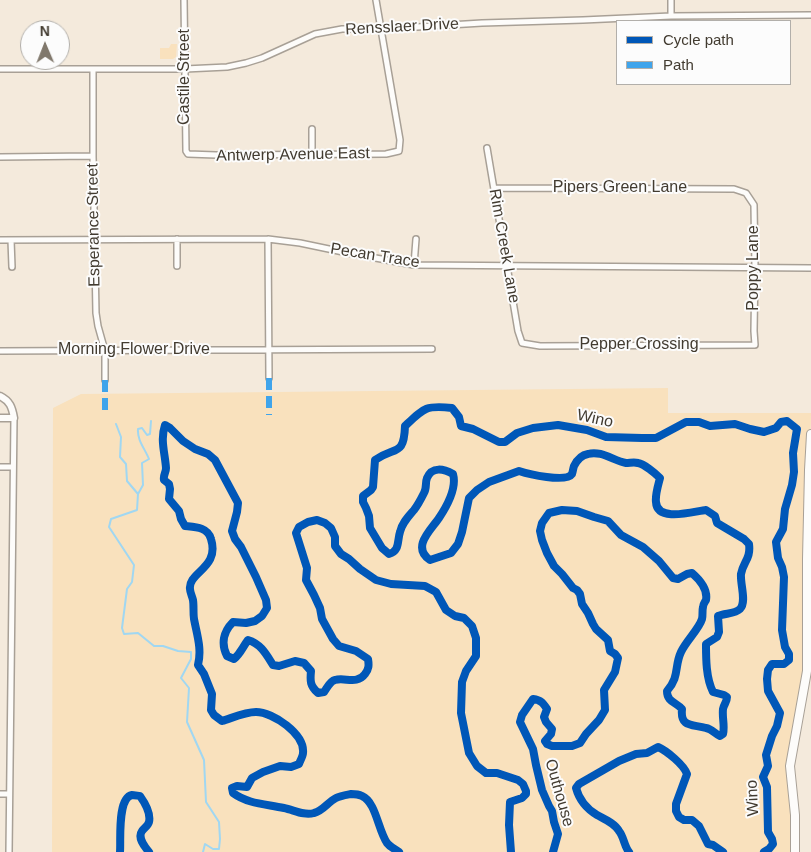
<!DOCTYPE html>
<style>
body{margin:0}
#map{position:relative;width:811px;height:852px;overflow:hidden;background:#f4eadc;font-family:Arial,sans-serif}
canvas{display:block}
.legend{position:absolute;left:616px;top:20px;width:175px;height:65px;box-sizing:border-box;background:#fcfcfc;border:1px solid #b2afaa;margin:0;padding:6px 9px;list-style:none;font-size:15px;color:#423b30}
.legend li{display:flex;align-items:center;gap:10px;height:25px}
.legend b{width:25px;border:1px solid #b2afaa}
.north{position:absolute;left:20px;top:20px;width:50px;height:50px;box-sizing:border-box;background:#fcfcfc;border:1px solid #b2afaa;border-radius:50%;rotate:359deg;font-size:14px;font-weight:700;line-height:20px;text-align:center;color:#423b30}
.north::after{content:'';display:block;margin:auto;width:18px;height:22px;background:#80786c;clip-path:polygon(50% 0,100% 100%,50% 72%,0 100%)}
</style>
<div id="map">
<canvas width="811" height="852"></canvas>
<ul class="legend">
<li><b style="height:6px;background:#0057b8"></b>Cycle path</li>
<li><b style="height:6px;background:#3fa4eb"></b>Path</li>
</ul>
<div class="north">N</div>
</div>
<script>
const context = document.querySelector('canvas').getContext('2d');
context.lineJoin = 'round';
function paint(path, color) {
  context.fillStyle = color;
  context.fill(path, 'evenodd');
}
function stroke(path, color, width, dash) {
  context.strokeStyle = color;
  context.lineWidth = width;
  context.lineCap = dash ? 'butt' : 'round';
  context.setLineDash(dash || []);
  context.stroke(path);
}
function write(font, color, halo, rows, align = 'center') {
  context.font = font + ' Arial,sans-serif';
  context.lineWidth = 4;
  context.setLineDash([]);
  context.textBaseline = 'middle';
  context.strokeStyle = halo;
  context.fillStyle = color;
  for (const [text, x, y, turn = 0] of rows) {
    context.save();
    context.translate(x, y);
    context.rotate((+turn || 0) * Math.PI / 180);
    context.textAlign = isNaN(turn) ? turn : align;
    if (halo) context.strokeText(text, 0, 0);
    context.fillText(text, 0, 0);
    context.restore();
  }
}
const green = new Path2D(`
 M171,44H177L176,57L173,59H160V48H169Z
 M668,388V413H811L805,680L791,759L795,852H52L53,408L81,394Z`);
const stream = new Path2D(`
 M116,424L121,437L120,457L126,464L127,481L138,494L137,510L111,519L109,527L134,565L132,582L127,589L122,628L124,634L138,633L154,646H163L178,651L191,652V659L181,678L189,688L187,722L204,760L206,802L219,822L220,839L219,849H213L205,844L203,852
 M138,494L143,485L142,463L149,459C145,449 137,440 138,429L142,428L147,435L150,434L151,421`);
const minor = new Path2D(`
 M184,0L186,151L188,154L216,155L386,154L399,151L400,140L376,0
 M671,16V0
 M0,69H185L227,67L246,63L262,58L315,34L342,29L401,28L482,23L583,20L671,16L811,15
 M93,69V156L96,313L98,326L105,351V380
 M312,129V155
 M487,148L518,331L522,343L540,346L755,345L754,331L755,268L754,205L746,193L734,189L494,188
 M0,157L93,156
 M177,239V266
 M268,239L269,378
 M0,240L268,239L300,243L348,253L414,265L811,268
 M11,240L12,267
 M414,265L416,239
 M0,351L432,349
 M0,467H13
 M0,794H9
 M9,852L14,418`);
const tertiary = new Path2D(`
 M0,396C10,401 12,407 14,418H0`);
const secondary = new Path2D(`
 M795,852V815L790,766L807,671V559L809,470L811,434`);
const quiet = new Path2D(`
 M269,378V415
 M105,380V416`);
const cycleway = new Path2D(`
 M120,852C121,840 117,798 132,795C134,795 139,796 140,796C145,803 151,813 149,822C148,826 144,828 142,831C137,838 145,847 149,852
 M399,852C395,849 390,847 387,843C378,830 376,802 362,796C358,794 355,794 351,794C346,795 340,796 336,798C328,802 323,811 314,813C304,816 294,810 284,808C266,804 248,804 233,793L232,788L237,786L247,787L252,778L263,772L280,766L291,767L299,764C300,761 303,756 303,753C305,734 273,712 256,712C245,712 232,718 222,721L214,715L211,710L212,694L204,674L198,665C202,649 197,635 194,619C193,613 194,606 193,600C192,596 190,592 190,589C188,572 220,568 211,539C208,527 195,527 185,526L181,519L179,511L169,499L170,489L169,484L164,480C163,475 166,473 166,468C165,453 160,440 165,425L170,428L183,441L195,449L208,454L215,460L238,503L237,512L232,531L235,539L241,547L256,577L266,600L267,608L262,616L255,621L246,623L233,622C223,632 221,644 227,656L234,659C241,653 242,648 248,640C261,644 266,654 273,665L279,666L295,661L304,663L311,671C310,681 310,686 318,693L324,692C327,688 330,681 335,680C345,677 357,685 365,674C369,669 369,665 368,659L356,651L339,646L333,639L322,619L320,608L314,595L306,580L307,568L296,533L299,527L308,522L317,520L325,523L331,528L335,537V546L341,554L349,559L360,569L376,580L391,584L425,586L436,592L446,610L455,616L464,618L472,626L476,638V656L466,671L462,682L461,713L469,753L477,766L486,773H497L518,780L523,784L526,791V794L522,798L510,802L509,825L511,852
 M553,852L558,834L554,822L552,811L549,806L542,790L536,765L533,749L520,722L522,715L533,699C541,700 543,703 547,709L544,717L546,722L552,729L551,734L545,741L547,744L552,746H572L580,743L586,734L599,720L605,710L604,690L615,672L618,658L615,654L610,651L608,640L596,629L593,624L588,613L582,604L580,594L577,590L573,588L562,574L554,566L547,553L542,540L540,531L542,523L549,513L562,510L577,511L594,517L608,521L621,535L643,547L659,561L673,578L678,579L687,574L692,573C700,580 708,589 706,600C705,602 703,604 703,607C702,611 703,615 702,619C699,629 686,641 681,652C674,667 680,676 667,691C667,702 676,702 682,709C680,728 693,724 706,728C712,729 715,734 720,736L723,734C725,726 722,718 723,709C724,704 727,702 727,697L724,695L713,692C706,678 706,659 706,644L717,637L719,632L718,616C725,613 735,614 740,609C747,602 740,584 741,574C743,562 751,559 749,544L744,539L717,523L715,516L706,510C695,511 657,523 656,502C655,495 658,486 660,478C655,473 644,464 638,463C634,462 630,463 626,463C614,461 601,450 588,454C582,455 577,460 574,466C573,469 573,471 572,474C566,483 528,474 519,471L489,482L477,490L469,498L462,532L458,544L451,553L430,560C411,547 431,530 439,518C447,506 457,488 453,474C444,469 432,466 427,478C425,483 427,488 424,493C421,499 418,505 414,510C408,517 402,523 400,532C397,541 400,551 389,554L382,548L370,528L369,516L366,508L363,502V496L371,490L373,487L375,460C395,446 404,457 405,426C424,408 426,405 452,408L459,417L461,426L473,429L499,442H505L517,433L533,428L558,425L587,430L606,437L642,438H656L686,422H699L710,426L735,424L750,429L764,432L776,428L781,422L787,421L797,429L793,453L794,472L792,485L785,509L783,529L776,542L778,558L782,567L784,577L782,630L785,647L789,654V660L784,664H772L768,670L767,679L768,691L780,713L777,726L772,736L766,755L768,766L763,777L767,787L768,832L772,839L773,844L769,849L764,852
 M629,852C624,846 624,837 619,831C615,823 604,819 597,815C587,809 579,799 576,788L579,784L619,761L636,754L647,753L658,747C667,751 684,765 687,774L676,804V811L679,817L684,820H692L699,826L708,844L713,845L723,852`);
const streetNames = [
 ["Rensslaer Drive",402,27,-3],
 ["Castile Street",185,77,-90],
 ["Antwerp Avenue East",293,155,-1],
 ["Pipers Green Lane",620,188],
 ["Esperance Street",94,225,-91],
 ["Rim Creek Lane",504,246,80],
 ["Pecan Trace",375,256,9],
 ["Poppy Lane",754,268,-90],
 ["Pepper Crossing",639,345],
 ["Morning Flower Drive",134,350],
 ["Wino",595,419,12],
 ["Outhouse",559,793,74],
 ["Wino",753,798,-93]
];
paint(green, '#f9e1bd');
stroke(stream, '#a0d7f2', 2);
stroke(minor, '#a8a096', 8);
stroke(tertiary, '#a8a096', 9);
stroke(secondary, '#a8a096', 10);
stroke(minor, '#fdfcfa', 5);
stroke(tertiary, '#fdfcfa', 6);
stroke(secondary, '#fdfcfa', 8);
stroke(quiet, '#3fa4eb', 6, [12, 6]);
stroke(cycleway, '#0057b8', 8);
write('16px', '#423b30', '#fcfcfc', streetNames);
</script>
